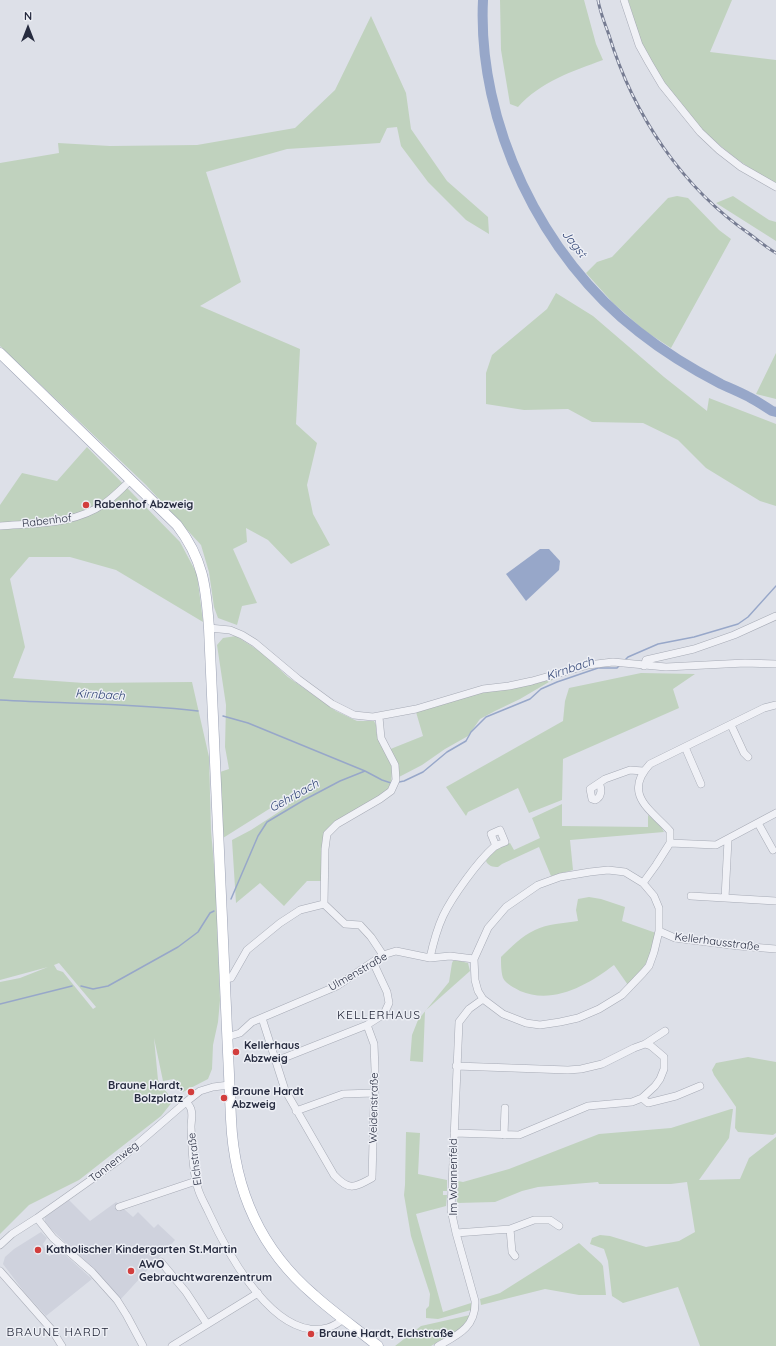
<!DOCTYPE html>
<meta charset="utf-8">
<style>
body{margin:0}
#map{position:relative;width:776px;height:1346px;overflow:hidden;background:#dde0e8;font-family:Quicksand,sans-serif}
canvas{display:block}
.north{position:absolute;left:8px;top:8px;width:40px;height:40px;-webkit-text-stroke:3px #edeff5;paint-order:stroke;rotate:0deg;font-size:11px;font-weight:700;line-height:16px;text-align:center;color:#262b3f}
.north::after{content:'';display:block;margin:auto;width:14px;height:18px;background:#262b3f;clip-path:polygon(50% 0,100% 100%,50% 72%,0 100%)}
</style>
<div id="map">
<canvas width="776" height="1346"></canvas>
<div class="north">N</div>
</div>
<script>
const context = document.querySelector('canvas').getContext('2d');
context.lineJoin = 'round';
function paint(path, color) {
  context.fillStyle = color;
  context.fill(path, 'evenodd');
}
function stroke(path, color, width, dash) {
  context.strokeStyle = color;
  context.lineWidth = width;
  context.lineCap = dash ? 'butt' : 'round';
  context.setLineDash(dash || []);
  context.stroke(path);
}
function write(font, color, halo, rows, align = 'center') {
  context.font = font + ' Quicksand,sans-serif';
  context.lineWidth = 3;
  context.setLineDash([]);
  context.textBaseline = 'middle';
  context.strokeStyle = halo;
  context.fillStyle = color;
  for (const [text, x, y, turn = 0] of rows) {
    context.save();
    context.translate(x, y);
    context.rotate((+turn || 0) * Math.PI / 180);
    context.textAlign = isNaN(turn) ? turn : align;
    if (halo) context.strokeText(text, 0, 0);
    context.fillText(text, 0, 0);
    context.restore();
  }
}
const built = new Path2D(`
 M69,1200L90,1221L116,1202L133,1217L138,1212L154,1228L158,1224L175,1240L120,1300L99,1275L50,1228L45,1222V1217Z
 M41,1232L47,1238L43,1244L49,1256L61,1251L92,1279L46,1316L25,1293L3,1264L5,1257L14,1249Z`);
const green = new Path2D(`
 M500,0H584L596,44L603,60C573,71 540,82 518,107L510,104L501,50Z
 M628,0H732L710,52L776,60V183C722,156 673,106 646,52C637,36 634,17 628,0Z
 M371,16L406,93L411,129L447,181L488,217L489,234L466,220L428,182L401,146L397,127L387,128L380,143L287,149L206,172L241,282L200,306L300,349L296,424L317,443L307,485L313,514L330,545L291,564L268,540L246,528L247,542L233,549L257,603L242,606L237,625L218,618L214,607L209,572L201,545L146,485L0,346V163L59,153L58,143L110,146L197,145L295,128L335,90Z
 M677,196L688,198L719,230L731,239L671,348L645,331L613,303L586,273L597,262L612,257L668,198Z
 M733,196L769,220L776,222V241L716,203Z
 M556,293L593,316L664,377L707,411L709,398L776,424V506L760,501L706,468L678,440L643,423L592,422L568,409L524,410L486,404V373L492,355L547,309Z
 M776,353V399L756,394Z
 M87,447L180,542L197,574L203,622L116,570L70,557H29L10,579L25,647L13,678L84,683L192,682L209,757L211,831L216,887L220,1000L218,1022L213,1045L212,1069L208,1079L183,1092L175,1087L174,1079L163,1081L154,1038L158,1080L173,1101L161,1116L79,1180L29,1205L0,1234V982L20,978L48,967L0,980V505L22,473L57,481ZM59,963L96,1007L93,1009L63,972L57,970L54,965Z
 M236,636L261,652L288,677L336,711L357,721H374L376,725V731L379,741L392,767L391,786L385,793L324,835L323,881H307L284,906L260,883L236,903L232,840L251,830L288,806L285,799L223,838L220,772L229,769L225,747L226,705L217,645L223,638Z
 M641,673L695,674L673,689L679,708L563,759L562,800L529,813L518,788L468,812L466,816L446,787L563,721L565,701L569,688Z
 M554,679L520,699L495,711L480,719L468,736L445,749L422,765L399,777L388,750L423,736L416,712L480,692L528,685Z
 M562,804V826L648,827V815L660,825L664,832L570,840L573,870L551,876L539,847L502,864L498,867C493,867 488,866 486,861C492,851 500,847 510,843L514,850L540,838L532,818Z
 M589,897L601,899L625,907L622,921L656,933C651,958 646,967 628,985L614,965C588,985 553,1005 520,991C515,988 506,984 503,978C501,972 501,963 501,957C511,947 522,936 535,930C547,924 564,923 578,921L576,910L578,899Z
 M456,960L468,963L470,971L425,1011L423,1062L410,1061L412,1035L418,1020L449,982L452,963L453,961Z
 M748,1057L776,1062V1133L773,1135L738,1132L735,1128L736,1107L714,1075L712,1070L716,1063Z
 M731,1109H733L729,1138L699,1180L740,1179L749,1158L776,1137V1346H700L678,1287L623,1303L612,1296L608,1261L604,1249L590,1244L592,1238L600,1235L610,1236L646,1247L679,1241L695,1232L687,1182L671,1184H599L598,1182L538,1187L522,1191L495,1202L457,1203L458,1181L463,1182L509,1169L599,1134L671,1128Z
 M406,1132L420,1133L418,1174L447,1180V1191H443V1195H447L446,1206L416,1214L443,1312L471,1303V1310L438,1319L426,1318V1309L429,1306L430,1294L411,1236L404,1195L405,1185Z
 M579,1243L601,1263L603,1266L606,1295H579L545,1289L481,1305L480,1299L500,1293Z
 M470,1315L468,1321L457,1331L431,1346H395L421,1326Z`);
const water = new Path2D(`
 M540,549H549L560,561L559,570L526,601L506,574Z`);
const stream = new Path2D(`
 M625,660L628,657L658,644L694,637L738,624L748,617L776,586
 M0,700C66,704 132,703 198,711
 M223,716L248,723L365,771L382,780L391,783
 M399,782L404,781L423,772L447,752L466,741L471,732L486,717L530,699L541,689L557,682L598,668H617L619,666
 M231,899L258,836L267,822L304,800L340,781L365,771
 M81,986L93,989L108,986L178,947L198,932L210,913L214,911
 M0,1004L72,986`);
const river = new Path2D(`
 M483,0C477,123 542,258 639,332C663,351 694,370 721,384C730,388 740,392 749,397C757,401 764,406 772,411L776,412`);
const street = new Path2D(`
 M624,0L639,45L649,63L662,85L700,132L719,150L741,167L776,187
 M0,526C36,523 74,525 105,503C114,497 122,488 131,480
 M209,628L230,630L242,635L255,643L298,679L332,704L354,715L373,717L416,709L483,689L509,686L532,681L588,665L613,662L666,667L745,663L776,664
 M644,666L646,660L694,649L734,635L776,616
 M731,725L744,753L748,757
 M685,747L701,784
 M599,783C602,789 602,797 595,800L592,799L590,789L605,779L630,770L643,771
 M758,823L773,850
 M728,840L725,898L776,901
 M670,843L716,845L776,813
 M608,870L625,872L643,883L654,896L659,908V931L654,952L649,966L643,973L622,995L599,1009L578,1018L560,1022L540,1025L526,1023L503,1014L483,999L478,991L475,980L474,959L488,928L506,907L538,885L560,877L590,872Z
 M643,883L656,865L670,843V831C651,810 622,794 650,764L764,708L776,705
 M691,896L725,898
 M324,904L325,849L327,834L337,824L380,799L391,791L396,780L395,765L381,738L379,717
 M659,931L675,938L739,946L776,949
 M430,958C433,944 437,929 443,916C452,897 478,861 494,847C497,845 502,843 505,842L500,830L491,834L496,846
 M225,979L231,978L247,950L280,923L300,910L324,904L345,924L360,925L371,937L383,955
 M262,1018L285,1090L334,1175C349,1191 354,1188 372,1178L375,1070L374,1044L367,1025
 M227,1037L240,1033L252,1022L337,986L383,955L396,951L430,958L450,956L474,959
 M276,1061L367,1025L384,1014L389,1003L387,992L373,962
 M456,1066L568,1070L581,1069L602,1064L634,1048L645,1044L665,1031
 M642,1098L648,1103L676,1096L700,1086
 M186,1102C188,1104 190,1106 191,1109C193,1115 191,1121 191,1127C192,1146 192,1167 197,1185C199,1195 205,1204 209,1213C226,1250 265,1323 310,1329C323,1330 333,1328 343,1319
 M296,1111L343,1094L374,1093
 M454,1133L519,1135L588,1106L632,1102L642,1098L655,1086L660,1079L664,1069V1057L651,1046L645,1044
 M504,1135L505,1108
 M119,1207L196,1181
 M37,1218L53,1238L92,1272L117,1300L127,1316L143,1346
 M510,1229L512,1252L515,1256
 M456,1233L510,1229L534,1220H550L559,1226
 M0,1245L12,1234L37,1218L119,1160L186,1102L200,1091L213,1087L229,1085
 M161,1262L186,1292L207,1324
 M0,1271L52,1330L62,1346
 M172,1346L258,1293
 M438,1346C458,1335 476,1327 475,1301L456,1233L451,1210L459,1022L469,1009L483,999`);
const primary = new Path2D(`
 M0,353L177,525C203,559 206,586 209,628L231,1119C234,1189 260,1249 314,1295C334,1313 357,1329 378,1346`);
const rail = new Path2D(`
 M598,0C600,12 605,24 609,35C633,114 682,188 751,235C759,241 767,248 776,253`);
const markers = [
 [86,505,4,"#d23e3d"],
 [236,1052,4,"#d23e3d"],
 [191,1092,4,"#d23e3d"],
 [224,1098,4,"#d23e3d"],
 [38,1250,4,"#d23e3d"],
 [131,1271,4,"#d23e3d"],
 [311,1334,4,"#d23e3d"]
];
const poiNames = [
 ["Rabenhof Abzweig",94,505],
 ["Kellerhaus",244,1046],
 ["Abzweig",244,1059],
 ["Braune Hardt,",183,1086,"right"],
 ["Bolzplatz",183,1099,"right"],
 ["Braune Hardt",232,1092],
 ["Abzweig",232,1105],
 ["Katholischer Kindergarten St.Martin",46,1250],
 ["AWO",139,1265],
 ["Gebrauchtwarenzentrum",139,1278],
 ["Braune Hardt, Elchstraße",319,1334]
];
const streetNames = [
 ["Rabenhof",47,521,-7],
 ["Kellerhausstraße",717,942,7],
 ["Ulmenstraße",358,972,-30],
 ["Weidenstraße",374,1108,-89],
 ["Elchstraße",195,1159,-97],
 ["Tannenweg",114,1162,-38],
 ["Im Wannenfeld",454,1177,-90]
];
const waterNames = [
 ["Jagst",574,244,52],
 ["Kirnbach",570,669,-19],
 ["Kirnbach",100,695,3],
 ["Gehrbach",294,796,-29]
];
const neighbourhoodNames = [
 ["KELLERHAUS",379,1015],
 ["BRAUNE HARDT",58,1332]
];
paint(built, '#cfd2dd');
paint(green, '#c0d2be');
paint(water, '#97a7c9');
stroke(stream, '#97a7c9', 1.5);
stroke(river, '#97a7c9', 10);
stroke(street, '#a6aab5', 8);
stroke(primary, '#9ca2b4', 11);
stroke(street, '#f0f1f6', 7);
stroke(primary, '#fff', 10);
stroke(rail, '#767c92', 3);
stroke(rail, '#edeff5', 1.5, [4.5]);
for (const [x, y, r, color] of markers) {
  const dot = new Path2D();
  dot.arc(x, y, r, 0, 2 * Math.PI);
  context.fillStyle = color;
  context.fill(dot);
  stroke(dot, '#edeff5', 1.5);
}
write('bold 11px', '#262b3f', '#edeff5', poiNames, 'left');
write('11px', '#262b3f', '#edeff5', streetNames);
write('italic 12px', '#2f4374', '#edeff5', waterNames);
context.letterSpacing = '1px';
write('12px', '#191d2f', '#edeff5', neighbourhoodNames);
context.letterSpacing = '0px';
</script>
